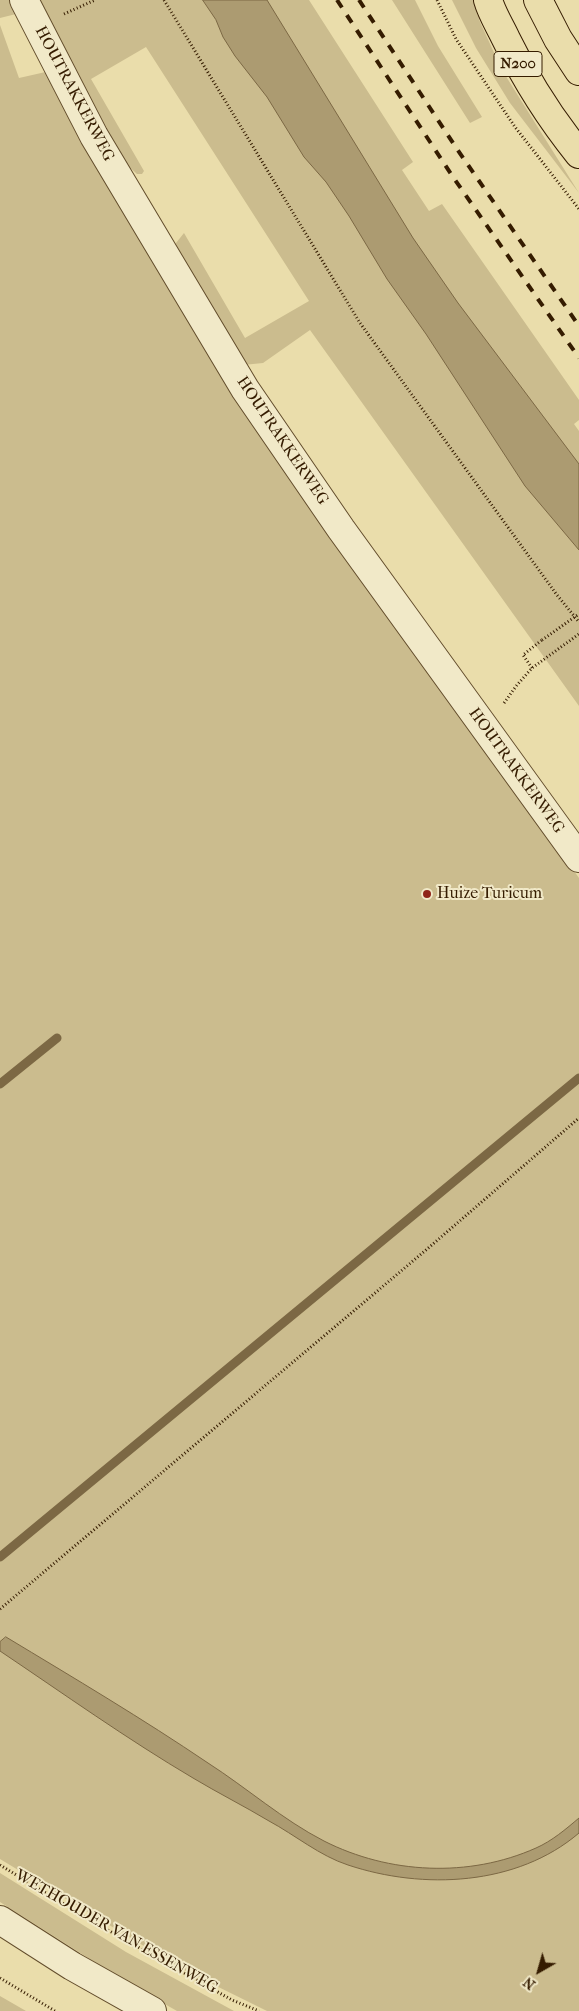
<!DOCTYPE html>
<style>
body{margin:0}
#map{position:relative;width:579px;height:2011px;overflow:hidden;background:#eaddab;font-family:"IM FELL French Canon",serif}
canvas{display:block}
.north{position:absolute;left:514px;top:1946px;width:50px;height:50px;-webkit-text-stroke:4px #f1e9c8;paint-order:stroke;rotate:218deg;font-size:14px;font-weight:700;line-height:20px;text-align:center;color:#351c00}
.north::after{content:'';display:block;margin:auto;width:18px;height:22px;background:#351c00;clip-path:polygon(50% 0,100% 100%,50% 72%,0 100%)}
</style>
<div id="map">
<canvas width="579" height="2011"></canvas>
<div class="north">N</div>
</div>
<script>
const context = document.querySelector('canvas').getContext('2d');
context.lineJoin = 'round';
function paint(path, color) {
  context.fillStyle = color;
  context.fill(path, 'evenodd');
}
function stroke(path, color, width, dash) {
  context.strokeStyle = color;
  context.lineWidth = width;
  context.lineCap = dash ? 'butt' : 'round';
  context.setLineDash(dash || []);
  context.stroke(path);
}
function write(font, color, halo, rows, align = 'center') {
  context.font = font + ' "IM FELL French Canon",serif';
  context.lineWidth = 4;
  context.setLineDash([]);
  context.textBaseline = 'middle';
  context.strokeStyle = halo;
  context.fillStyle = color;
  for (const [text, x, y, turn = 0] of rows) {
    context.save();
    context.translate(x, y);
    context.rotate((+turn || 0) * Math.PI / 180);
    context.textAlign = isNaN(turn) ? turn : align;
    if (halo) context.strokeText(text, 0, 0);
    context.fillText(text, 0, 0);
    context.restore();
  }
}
const green = new Path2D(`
 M0,0H13L20,13L0,18Z
 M35,0H309L413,162L402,170L429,211L442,204L579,400V420L574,424L579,431V706L310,330L263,363L243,365L172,248L184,233L245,338L309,301L146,47L91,79L144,171L142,174H137L112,151Z
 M392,0H415L438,46L482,117L470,123Z
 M452,0H473L480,22L502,70L579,193L510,103L476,48Z
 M0,25L19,78L50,71L496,762L579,878V2011H267L182,1969L0,1859Z
 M0,1873L126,1952L234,2011H177L126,1982L0,1902Z
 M0,1996L26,2011H0Z`);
const water = new Path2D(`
 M203,0H267L413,238L458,303L579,464V550L525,486L426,334L387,279L349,216L326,182L304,157L267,97L235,56L223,37L216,20Z
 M6,1637C74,1678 143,1719 208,1763C247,1788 283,1820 324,1841C389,1874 469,1878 536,1848C552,1841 566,1829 579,1818V1833C517,1886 423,1890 348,1865C320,1856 295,1835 269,1821C244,1806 218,1793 193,1778C127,1739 64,1694 0,1651V1642Z`);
const stream = new Path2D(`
 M0,1084L57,1038
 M0,1557L579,1078`);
const path = new Path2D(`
 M164,0L360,323L557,595L579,622
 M437,0L456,39L515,127L579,209
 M64,14L95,0
 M532,668L523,655L542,640
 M504,703L517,685L532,668L579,634
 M0,1609L426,1250L579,1118
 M0,1865L90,1920L232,2000L259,2011
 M0,1978L55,2011`);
const minor = new Path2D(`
 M24,0L94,136L245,389L341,529L579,858`);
const tertiary = new Path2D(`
 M0,1920L72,1966L152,2011`);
const primary = new Path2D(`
 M488,0C492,14 500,26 506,39C526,80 550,118 579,154
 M538,0L558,39L579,71`);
const rail = new Path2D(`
 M337,0L453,177L579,358
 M359,0L457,149L579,326`);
const pathBridge = new Path2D(`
 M542,640L579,614`);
const markers = [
 [427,894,5,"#8f2418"]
];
const shields = [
 [518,64,48]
];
const shieldNames = [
 ["N200",518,64]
];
const streetNames = [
 ["HOUTRAKKERWEG",74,94,62],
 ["HOUTRAKKERWEG",282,441,56],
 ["HOUTRAKKERWEG",516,771,54],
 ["WETHOUDER VAN ESSENWEG",116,1932,30]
];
const poiNames = [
 ["Huize Turicum",437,894]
];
paint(green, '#cbbc8e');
paint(water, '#ac9b71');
stroke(water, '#7c6844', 1);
stroke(stream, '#7c6844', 9);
stroke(minor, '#624c2b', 30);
stroke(tertiary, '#624c2b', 30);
stroke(primary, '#351c00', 30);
stroke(path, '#351c00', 3, [1, 2.5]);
stroke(minor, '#f1e9c8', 28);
stroke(tertiary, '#f1e9c8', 28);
stroke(primary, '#eaddab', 28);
stroke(rail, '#351c00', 4, [9, 9]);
stroke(pathBridge, '#351c00', 3, [1, 2.5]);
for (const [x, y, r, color] of markers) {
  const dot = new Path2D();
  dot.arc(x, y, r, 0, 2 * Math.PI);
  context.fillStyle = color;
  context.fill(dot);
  stroke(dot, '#f1e9c8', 2);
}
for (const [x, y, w] of shields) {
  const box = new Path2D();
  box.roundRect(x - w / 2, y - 12.5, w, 25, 4);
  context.fillStyle = '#f1e9c8';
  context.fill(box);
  stroke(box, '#351c00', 1);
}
write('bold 15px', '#351c00', null, shieldNames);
write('16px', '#351c00', '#f1e9c8', streetNames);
write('16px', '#351c00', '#f1e9c8', poiNames, 'left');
</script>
